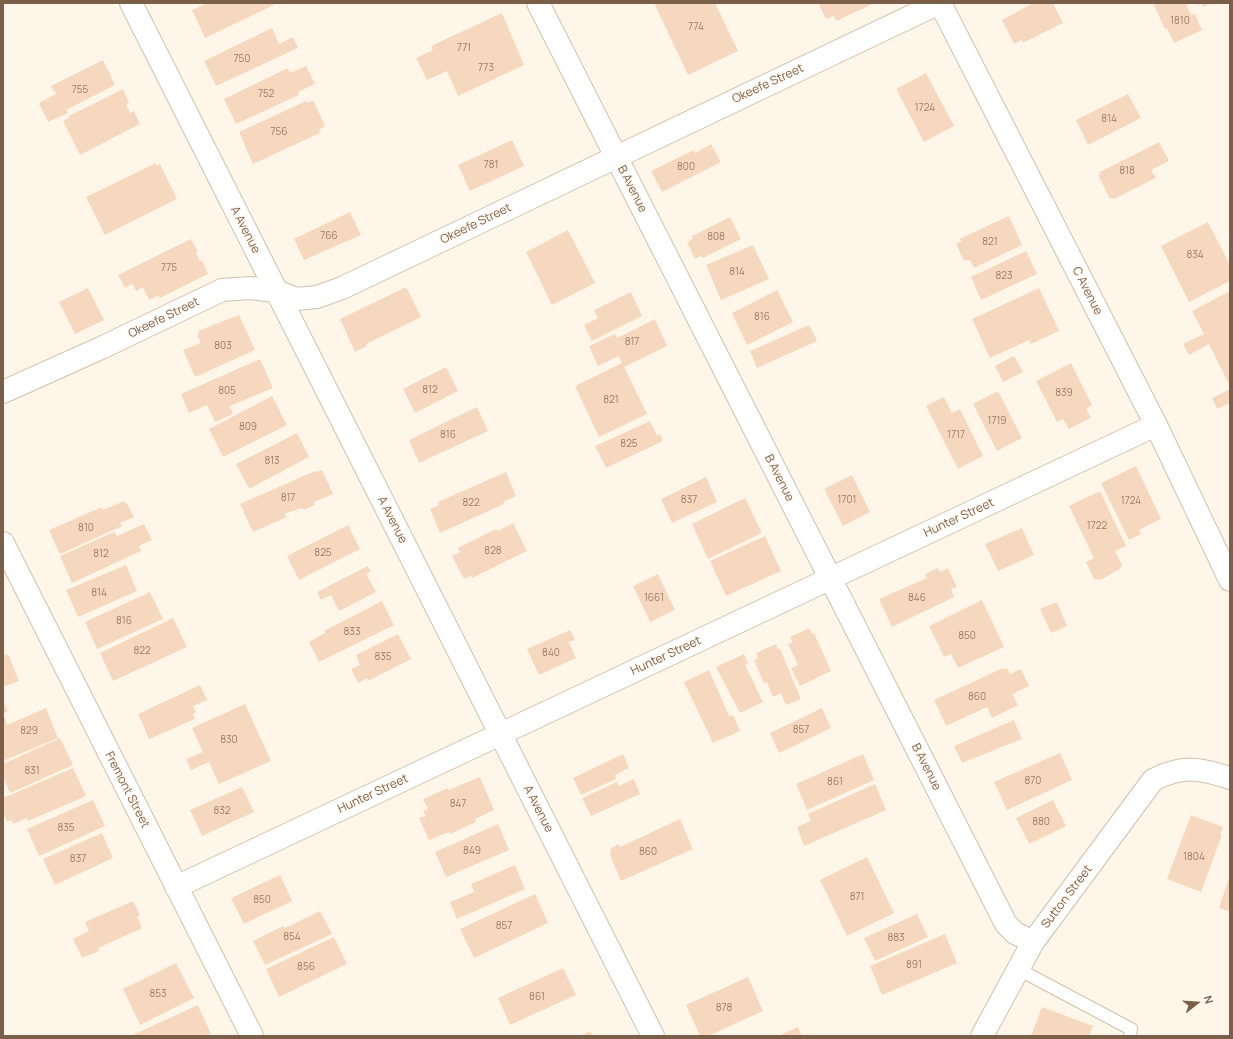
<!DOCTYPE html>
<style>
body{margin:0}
#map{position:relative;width:1233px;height:1039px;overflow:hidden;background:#fef7e9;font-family:Manrope,sans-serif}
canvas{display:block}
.frame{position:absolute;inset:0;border:4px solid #7c5f49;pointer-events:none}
.north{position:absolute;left:1177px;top:983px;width:40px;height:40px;-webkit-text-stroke:3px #fffaf1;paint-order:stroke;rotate:73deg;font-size:11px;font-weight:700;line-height:16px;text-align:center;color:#7c5f49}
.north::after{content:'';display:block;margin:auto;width:14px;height:18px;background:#7c5f49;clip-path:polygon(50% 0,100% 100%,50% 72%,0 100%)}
</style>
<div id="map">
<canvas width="1233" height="1039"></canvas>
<div class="frame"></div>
<div class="north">N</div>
</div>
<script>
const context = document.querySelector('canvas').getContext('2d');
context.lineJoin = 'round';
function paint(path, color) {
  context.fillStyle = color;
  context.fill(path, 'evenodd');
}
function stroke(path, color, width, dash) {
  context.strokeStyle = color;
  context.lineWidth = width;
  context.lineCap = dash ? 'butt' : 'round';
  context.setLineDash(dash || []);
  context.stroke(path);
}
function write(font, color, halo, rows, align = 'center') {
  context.font = font + ' Manrope,sans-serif';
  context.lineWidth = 3;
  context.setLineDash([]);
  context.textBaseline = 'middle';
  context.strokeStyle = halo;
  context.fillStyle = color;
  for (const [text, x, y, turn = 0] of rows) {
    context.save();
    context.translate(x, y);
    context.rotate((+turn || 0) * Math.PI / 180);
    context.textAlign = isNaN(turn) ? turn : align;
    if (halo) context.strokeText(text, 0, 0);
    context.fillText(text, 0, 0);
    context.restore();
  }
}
const building = new Path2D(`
 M207,3H278L205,38L192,10Z
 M654,3H715L738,51L688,75Z
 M818,3H875L836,21L834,16L826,19Z
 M1033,3H1053L1063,23L1023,43L1022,40L1014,44L1002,20Z
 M1153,3H1186L1191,15L1195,14L1202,30L1174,43L1167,28L1165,29Z
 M1196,3H1212L1203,7L1202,3L1197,6Z
 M502,13L524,65L458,96L447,71L427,80L416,58L433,50L431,46Z
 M272,28L279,44L293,37L298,48L216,86L204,61Z
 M103,60L115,85L66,110L68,113L48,122L39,103L56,94L51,86Z
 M306,66L315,84L298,92L299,95L236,124L224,99L288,68L290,73Z
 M926,73L954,126L924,142L896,89Z
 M123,89L129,103L126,105L130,113L134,111L140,124L80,155L63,121L70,117L69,116Z
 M1128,94L1141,118L1088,145L1076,120Z
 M313,100L325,126L319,130L320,133L253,164L239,132L306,101L307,103Z
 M512,140L524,166L470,191L458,165Z
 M1159,142L1169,161L1151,170L1156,178L1114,199L1113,198L1110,199L1098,175L1101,174L1100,172Z
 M711,144L721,162L662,192L651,171L694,150L695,153Z
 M156,163L157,166L160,164L177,199L105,235L86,197Z
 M350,212L361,235L304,260L294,239Z
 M1009,216L1022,245L974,268L970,260L964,261L956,244L962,241L959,239Z
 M730,217L741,239L703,258L701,256L695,259L687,242L693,239L692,236Z
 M1208,222L1230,265V281L1189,302L1161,246Z
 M568,230L595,283L552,305L526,252Z
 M191,239L198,252L196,253L200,261L202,260L208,274L160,298L158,296L149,300L143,287L136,291L132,284L125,288L118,275Z
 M753,245L769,279L721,300L706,265Z
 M1026,251L1037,274L981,300L971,277Z
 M406,287L421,317L366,344L367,346L355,352L340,319Z
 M88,288L104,320L75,334L59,302Z
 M1039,288L1059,331L1031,344L1029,340L990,358L972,319Z
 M777,290L793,322L747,345L732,313Z
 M1230,291V386L1209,344L1189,355L1183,344L1204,334L1192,311Z
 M631,292L642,316L592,341L584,325L598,318L594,310Z
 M239,315L255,350L195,377L183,350L201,343L197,335L199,334L198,331Z
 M655,319L667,346L624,367L647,414L599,437L575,386L622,363L619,356L598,366L589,346L615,334L617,338Z
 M809,325L817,341L757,368L750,351Z
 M1014,356L1023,372L1003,382L995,366Z
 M260,359L273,388L230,406L233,414L215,422L207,405L189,413L181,394Z
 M1071,363L1092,405L1086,408L1091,418L1069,429L1063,419L1057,422L1036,381Z
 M446,367L458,391L415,413L403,389Z
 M1230,389V403L1217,409L1212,398Z
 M998,391L1022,438L997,451L973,404Z
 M272,396L287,425L223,457L209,429Z
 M944,397L952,413L960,409L983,456L958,469L926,406Z
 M477,407L488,431L419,463L409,440Z
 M650,421L657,436L660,434L663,441L606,468L595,446Z
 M297,433L309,457L249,489L236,464Z
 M1136,466L1161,519L1139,530L1141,534L1129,540L1101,483Z
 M322,470L333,494L314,502L315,505L304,510L302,508L284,514L287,517L253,532L240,504L315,471L316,472Z
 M506,472L516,496L503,502L504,504L440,533L430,509L439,505L438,502Z
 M852,475L870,512L843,526L824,489Z
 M706,477L717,502L672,523L661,499Z
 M1100,491L1126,546L1115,551L1122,565L1120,569L1100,580L1094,579L1086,562L1094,558L1069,506Z
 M745,498L762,533L708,559L692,524Z
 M124,501L126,504L127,503L134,517L120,523L122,526L60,554L49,530L102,507L103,510Z
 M513,523L527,551L472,578L471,576L464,579L452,556L460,552L458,548L496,529L498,531Z
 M144,524L152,540L139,546L141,551L72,583L60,556L114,532L117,536Z
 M348,525L360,549L299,580L287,556Z
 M1022,528L1034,555L998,571L985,544Z
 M765,536L781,571L726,596L710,561Z
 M126,565L137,591L78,617L66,590Z
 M368,566L371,572L366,574L376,592L339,611L331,595L321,600L317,592Z
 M938,568L940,572L948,568L957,587L951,589L954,597L892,627L879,599L927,578L925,574Z
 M658,574L675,610L650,622L633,586Z
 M150,592L163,619L97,649L85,622Z
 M982,600L1004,647L958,668L951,654L944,657L929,626Z
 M382,601L394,625L319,662L309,642L325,633L324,631Z
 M1057,602L1067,626L1051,633L1040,609Z
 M173,618L187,647L113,681L100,653Z
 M809,628L812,634L814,633L831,671L800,686L791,668L798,665L788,644L793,642L790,637Z
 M570,630L575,640L569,642L576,658L539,675L527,649Z
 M398,634L411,659L368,681L367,678L358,683L351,669L360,665L356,655Z
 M776,644L778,649H780L801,699L786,705L781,693L773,697L767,682L764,683L754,660L758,658L756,653Z
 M8,654L19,681L3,687V656Z
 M744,654L748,664L745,665L763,702L740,713L716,667Z
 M1003,668L1004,670L1007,668L1010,674L1021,669L1029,686L1012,694L1018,705L992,718L987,707L946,726L934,700Z
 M709,670L729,716L733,715L740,731L713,743L684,682Z
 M200,685L207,700L193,706L196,712L193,714L195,719L149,739L138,714Z
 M3,702L8,711L3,713Z
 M245,704L271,761L219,784L209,762L191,770L186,759L203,752L192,728Z
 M46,708L58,738L3,761V719L5,718L7,725Z
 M822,708L831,728L779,753L770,733Z
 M1014,720L1022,739L962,763L954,746Z
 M60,738L73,765L10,793L3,776V764Z
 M1060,753L1072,780L1007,810L994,782Z
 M623,754L629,768L615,775L616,779L581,795L573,778Z
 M863,754L874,780L807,810L796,784Z
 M73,768L86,796L28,821L27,818L13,824L12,820L7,822L3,811V798Z
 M480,777L494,810L475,819L476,822L450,834L449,832L429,840L419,818L426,816L423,811L428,809L423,799L448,788L449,790Z
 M634,779L640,794L591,816L582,798L617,782L619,786Z
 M875,784L886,810L804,846L797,827L811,821L808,814Z
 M242,787L254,812L202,836L190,810Z
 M93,800L105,826L39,856L27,829Z
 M1053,800L1066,826L1029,844L1016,818Z
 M1191,815L1223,827L1220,835H1222L1201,892L1167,879Z
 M680,819L693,849L621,881L610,855L611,848L619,844L620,847Z
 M498,824L509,850L446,877L435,852Z
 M102,833L113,858L55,885L43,859Z
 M867,857L894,913L847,936L820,880Z
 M515,865L525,889L457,919L450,902L474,892L471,884Z
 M280,875L292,901L244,924L231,898Z
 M1230,875V912L1219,908Z
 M535,894L548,923L474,958L460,929Z
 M133,901L140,915L137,916L142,928L98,948L99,951L82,958L73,939L89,931L85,922Z
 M320,911L332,934L265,965L253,941L283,926L285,928Z
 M917,914L928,937L875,961L864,938Z
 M945,934L957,963L882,995L870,966Z
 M334,937L347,964L279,997L266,969Z
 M176,963L194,998L140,1025L123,989Z
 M563,968L576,995L510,1025L498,998Z
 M748,977L763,1011L708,1036H700L686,1005Z
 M198,1005L211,1034L205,1036H130Z
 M1042,1007L1093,1026L1089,1036H1031Z
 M798,1027L802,1036H778Z
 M590,1031L593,1036H580Z`);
const service = new Path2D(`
 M1018,969L1131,1029L1130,1036`);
const minor = new Path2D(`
 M131,3L653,1036
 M538,3L1006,924L1015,933L1033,942
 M940,3L1156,425L1230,580
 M3,392L101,348L222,290L250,288L276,291L296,299L317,297L342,288L939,3
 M3,543L252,1036
 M176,887L1156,425
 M982,1036L1033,942L1153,780C1183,765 1199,768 1230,778`);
const numberNames = [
 ["1810",1180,21],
 ["774",696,27],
 ["771",464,48],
 ["750",242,59],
 ["773",486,68],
 ["755",80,90],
 ["752",266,94],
 ["1724",925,108],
 ["814",1109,119],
 ["756",279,132],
 ["781",491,165],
 ["800",686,167],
 ["818",1127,171],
 ["766",329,236],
 ["808",716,237],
 ["821",990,242],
 ["834",1195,255],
 ["775",169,268],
 ["814",737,272],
 ["823",1004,276],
 ["816",762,317],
 ["817",632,342],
 ["803",223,346],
 ["812",430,390],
 ["805",227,391],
 ["839",1064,393],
 ["821",611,400],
 ["1719",997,421],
 ["809",248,427],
 ["816",448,435],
 ["1717",956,435],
 ["825",629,444],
 ["813",272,461],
 ["817",288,498],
 ["837",689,500],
 ["1701",847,500],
 ["1724",1131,501],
 ["822",471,503],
 ["1722",1097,526],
 ["810",86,528],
 ["828",493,551],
 ["825",323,553],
 ["812",101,554],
 ["814",99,593],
 ["1661",654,598],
 ["846",917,598],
 ["816",124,621],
 ["833",352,632],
 ["850",967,636],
 ["822",142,651],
 ["840",551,653],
 ["835",383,657],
 ["860",977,697],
 ["857",801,730],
 ["829",29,731],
 ["830",229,740],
 ["831",32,771],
 ["870",1033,781],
 ["861",835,782],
 ["847",458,804],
 ["832",222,811],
 ["880",1041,822],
 ["835",66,828],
 ["849",472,851],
 ["860",648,852],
 ["1804",1194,857],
 ["837",78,859],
 ["871",857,897],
 ["850",262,900],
 ["857",504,926],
 ["854",292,937],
 ["883",896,938],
 ["891",914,965],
 ["856",306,967],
 ["853",158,994],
 ["861",537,997],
 ["878",724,1008]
];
const streetNames = [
 ["Okeefe Street",768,84,-25],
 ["B Avenue",632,189,63],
 ["Okeefe Street",476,224,-26],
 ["A Avenue",245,230,63],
 ["C Avenue",1087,291,63],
 ["Okeefe Street",164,318,-26],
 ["B Avenue",779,478,63],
 ["Hunter Street",959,518,-25],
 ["A Avenue",392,520,63],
 ["Hunter Street",666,656,-25],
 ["B Avenue",926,767,63],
 ["Fremont Street",127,790,63],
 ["Hunter Street",373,794,-25],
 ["A Avenue",538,809,63],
 ["Sutton Street",1067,897,-53]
];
paint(building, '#f6d8be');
stroke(service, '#d2c0ac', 14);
stroke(minor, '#d2c0ac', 24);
stroke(service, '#fff', 12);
stroke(minor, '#fff', 22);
write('10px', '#9a7d66', null, numberNames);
write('12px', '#7c5f49', '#fffaf1', streetNames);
</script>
